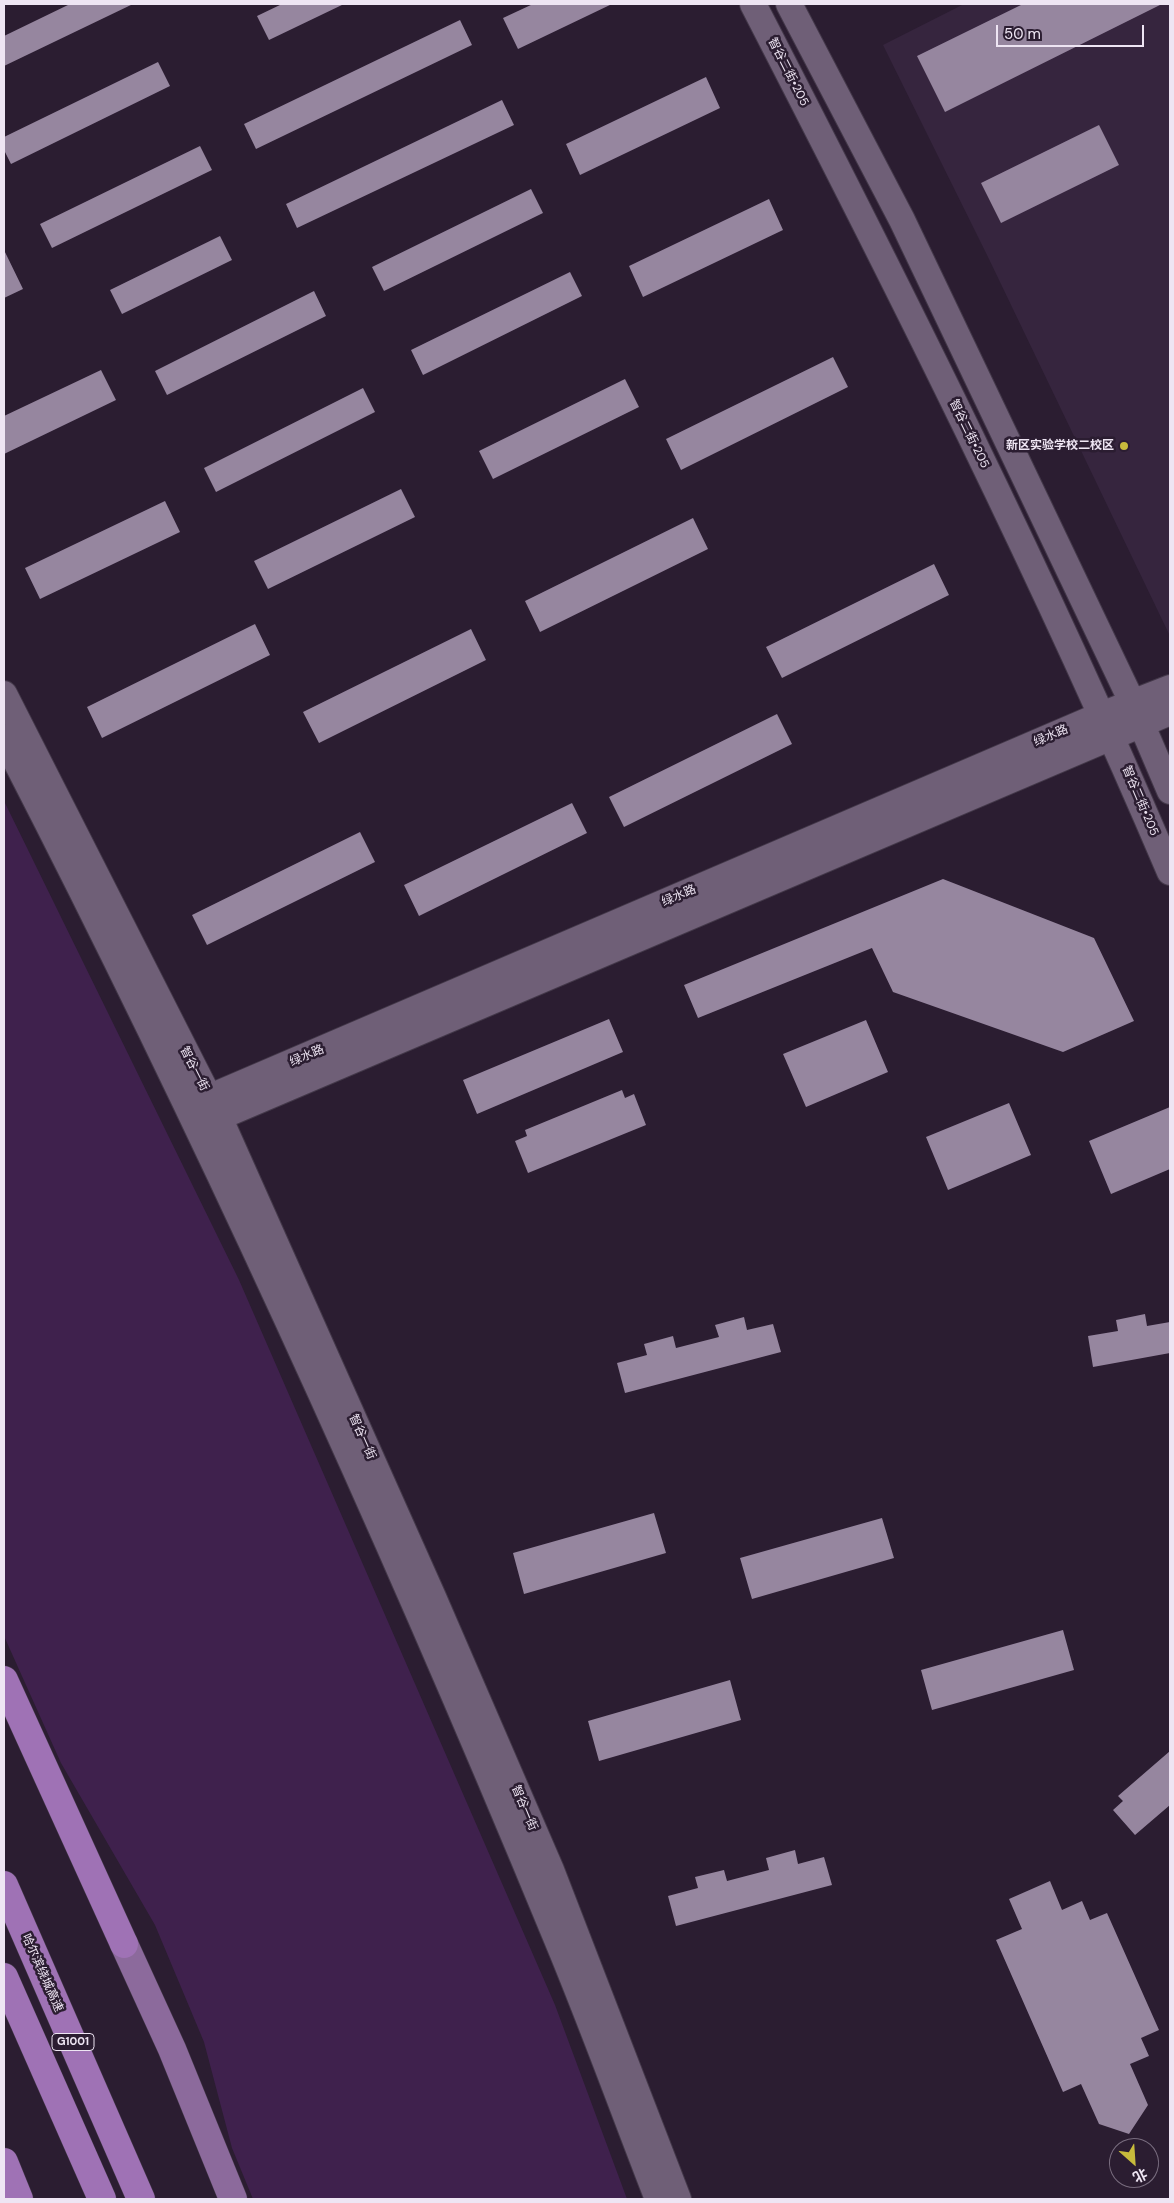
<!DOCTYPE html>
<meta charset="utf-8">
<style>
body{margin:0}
#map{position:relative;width:1174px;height:2203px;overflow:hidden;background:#2b1d31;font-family:"DM Sans","Noto Sans SC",sans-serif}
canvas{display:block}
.frame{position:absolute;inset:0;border:5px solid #eee5f3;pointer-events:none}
.north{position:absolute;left:1109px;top:2138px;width:50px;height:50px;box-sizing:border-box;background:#2b1d31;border:1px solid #796d7f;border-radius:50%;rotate:154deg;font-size:14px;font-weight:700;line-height:20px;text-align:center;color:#eee5f3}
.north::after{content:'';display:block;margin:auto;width:18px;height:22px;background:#c7bb3c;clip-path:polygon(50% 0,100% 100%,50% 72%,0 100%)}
.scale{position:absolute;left:996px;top:25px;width:148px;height:22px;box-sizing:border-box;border:2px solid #eee5f3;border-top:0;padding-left:6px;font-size:15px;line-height:18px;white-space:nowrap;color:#eee5f3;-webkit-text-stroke:4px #2b1d31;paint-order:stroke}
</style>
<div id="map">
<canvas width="1174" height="2203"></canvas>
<div class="frame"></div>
<div class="north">北</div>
<div class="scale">50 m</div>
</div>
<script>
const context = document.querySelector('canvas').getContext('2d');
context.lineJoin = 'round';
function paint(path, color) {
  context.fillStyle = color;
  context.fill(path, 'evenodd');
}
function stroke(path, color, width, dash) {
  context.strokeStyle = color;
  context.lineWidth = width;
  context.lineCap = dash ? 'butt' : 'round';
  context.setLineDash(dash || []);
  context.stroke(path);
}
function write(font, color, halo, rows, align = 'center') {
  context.font = font + ' "DM Sans","Noto Sans SC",sans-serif';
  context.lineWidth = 5;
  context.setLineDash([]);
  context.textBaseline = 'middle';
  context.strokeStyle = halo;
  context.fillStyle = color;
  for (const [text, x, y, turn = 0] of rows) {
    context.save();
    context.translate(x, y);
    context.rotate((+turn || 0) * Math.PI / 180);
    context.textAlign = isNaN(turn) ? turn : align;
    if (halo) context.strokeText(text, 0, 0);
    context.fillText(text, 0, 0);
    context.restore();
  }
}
const built = new Path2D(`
 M964,4H1170L1169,634L988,257L883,45Z`);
const green = new Path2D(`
 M4,801L239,1280L555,2005L627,2199H253L232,2148L204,2042L155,1925L61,1763L4,1636Z`);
const building = new Path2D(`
 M70,4H133L4,66V36Z
 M282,4H344L269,40L257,16Z
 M533,4H612L518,49L503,18Z
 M1023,4H1162L945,112L917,56Z
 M460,20L472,45L256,149L244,124Z
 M158,62L170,86L11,164L4,150V137Z
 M706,77L720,108L580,175L566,144Z
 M502,100L514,125L297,228L286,204Z
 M1099,125L1119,165L1001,223L981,183Z
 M200,146L212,170L52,248L40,224Z
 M531,189L543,213L384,291L372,267Z
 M769,199L783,230L643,297L629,266Z
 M220,236L232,260L122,314L110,290Z
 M4,250L23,289L4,298Z
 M570,272L582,296L423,375L411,350Z
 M314,291L326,316L167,395L155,371Z
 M833,357L848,387L681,470L666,439Z
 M101,370L116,400L4,454V416Z
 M625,379L639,407L493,479L479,451Z
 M363,388L375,412L216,492L204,468Z
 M401,489L415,517L268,589L254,561Z
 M165,501L180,532L40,599L25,568Z
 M693,518L708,549L540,632L525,601Z
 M934,564L949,595L782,678L766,647Z
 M255,624L270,655L102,738L87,707Z
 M471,629L486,660L319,743L303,712Z
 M777,714L792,744L624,827L609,797Z
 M572,803L587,833L419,916L404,885Z
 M360,832L375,862L207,945L192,915Z
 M943,879L1094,938L1134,1021L1063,1052L893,992L872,948L698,1018L684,985Z
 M609,1019L623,1052L477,1114L463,1080Z
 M866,1020L888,1072L806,1107L783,1054Z
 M622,1090L625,1098L634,1094L646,1125L528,1173L515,1141L527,1136L525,1130Z
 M1009,1103L1031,1155L948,1190L926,1137Z
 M1170,1107V1169L1111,1194L1089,1141Z
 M1145,1314L1147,1326L1170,1322V1353L1093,1367L1088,1336L1118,1331L1116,1320Z
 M744,1317L747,1330L773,1324L781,1352L625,1393L617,1363L647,1355L644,1344L673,1336L676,1348L719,1337L715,1325Z
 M654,1513L666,1553L524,1594L513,1553Z
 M882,1518L894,1558L752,1599L740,1558Z
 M1063,1630L1074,1670L932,1710L921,1670Z
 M730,1680L741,1720L599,1761L588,1721Z
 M1170,1751V1805L1135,1835L1113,1810L1123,1801L1118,1796Z
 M795,1850L798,1864L824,1857L832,1885L676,1926L668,1896L698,1888L695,1877L724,1870L727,1881L769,1870L766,1858Z
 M1050,1881L1062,1910L1082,1901L1090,1920L1107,1913L1159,2030L1141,2038L1149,2056L1130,2064L1148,2105L1129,2134L1099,2124L1081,2084L1063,2092L996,1940L1022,1929L1009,1899Z`);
const secondary = new Path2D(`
 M753,4C900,289 1044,576 1170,872
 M789,4L902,220L1132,702L1170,791
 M4,694L219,1117L433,1597L551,1870L678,2199
 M4,738C206,1129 388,1530 556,1937C592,2023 624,2112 658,2199
 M194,1104L1101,715L1170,688
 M203,1124L1170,712`);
const primary = new Path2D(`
 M124,1944L172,2049L233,2199`);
const highway = new Path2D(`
 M4,1680L124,1944
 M4,1885L141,2199
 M4,1977L102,2199
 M4,2162L19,2199`);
const markers = [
 [1124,446,5,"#c7bb3c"]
];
const shields = [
 [73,2042,42]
];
const shieldNames = [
 ["G1001",73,2042]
];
const streetNames = [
 ["智谷二街•205",788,72,63],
 ["智谷二街•205",969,434,64],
 ["绿水路",1051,736,-23],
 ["智谷二街•205",1140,801,67],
 ["绿水路",679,896,-23],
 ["绿水路",307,1056,-23],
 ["智谷一街",194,1069,63],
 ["智谷一街",362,1437,66],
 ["智谷一街",524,1808,67],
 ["哈尔滨绕城高速",42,1973,66]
];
const poiNames = [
 ["新区实验学校二校区",1114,446]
];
paint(built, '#36253e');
paint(green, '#3f214d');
paint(building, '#96869f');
stroke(secondary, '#433849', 28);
stroke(primary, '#433849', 29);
stroke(highway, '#433849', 29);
stroke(secondary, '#6f5f77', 26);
stroke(primary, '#8c6a9c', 28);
stroke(highway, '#9f72b5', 28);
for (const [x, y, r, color] of markers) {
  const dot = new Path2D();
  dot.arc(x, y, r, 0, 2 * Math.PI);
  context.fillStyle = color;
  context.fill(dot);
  stroke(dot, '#2b1d31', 2);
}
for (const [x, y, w] of shields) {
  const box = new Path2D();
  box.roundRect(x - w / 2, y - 8.5, w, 17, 4);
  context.fillStyle = '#2b1d31';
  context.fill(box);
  stroke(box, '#eee5f3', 1);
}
write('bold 11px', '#eee5f3', null, shieldNames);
write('12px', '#eee5f3', '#2b1d31', streetNames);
write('bold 12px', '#eee5f3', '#2b1d31', poiNames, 'right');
</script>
